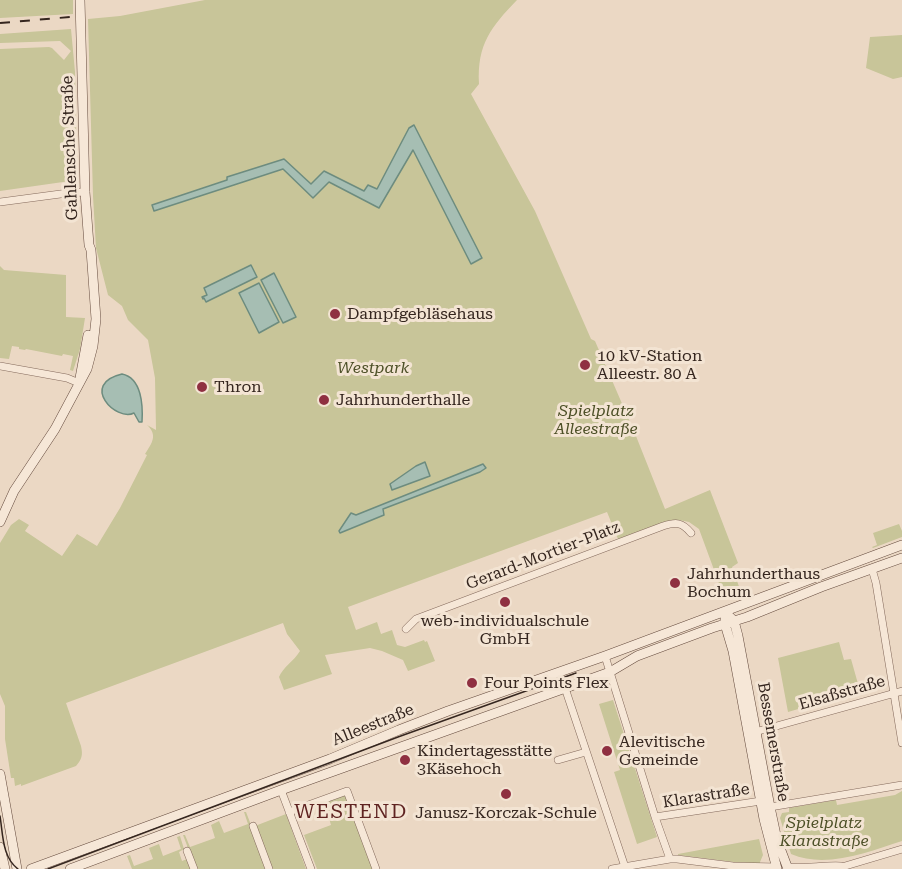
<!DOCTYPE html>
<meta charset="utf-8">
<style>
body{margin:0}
canvas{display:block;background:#ebd8c4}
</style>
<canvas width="902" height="869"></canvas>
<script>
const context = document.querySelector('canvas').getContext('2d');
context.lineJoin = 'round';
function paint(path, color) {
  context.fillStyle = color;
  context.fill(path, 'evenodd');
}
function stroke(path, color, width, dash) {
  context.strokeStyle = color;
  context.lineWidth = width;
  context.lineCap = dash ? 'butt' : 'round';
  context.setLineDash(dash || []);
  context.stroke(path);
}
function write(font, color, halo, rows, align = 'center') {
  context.font = font + ' "Roboto Serif",serif';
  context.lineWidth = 6;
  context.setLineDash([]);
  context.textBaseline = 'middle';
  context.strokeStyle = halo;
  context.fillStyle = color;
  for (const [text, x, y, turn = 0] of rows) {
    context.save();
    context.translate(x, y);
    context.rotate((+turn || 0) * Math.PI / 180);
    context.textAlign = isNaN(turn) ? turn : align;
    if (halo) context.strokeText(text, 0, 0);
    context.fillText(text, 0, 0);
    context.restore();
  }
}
const green = new Path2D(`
 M0,0H73V14L0,18Z
 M205,0H517C491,27 477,44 479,84L471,94L535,211L591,339L595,341L636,436L665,509L710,490L738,563L732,567L741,592L735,593L724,597L699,529L689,522L679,520L665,522L618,539L607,512L348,607L356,630L377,622L381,634L392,630L397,645L405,647L424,640L425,642L427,641L435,661L408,671L403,660L382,651L370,648L325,655L332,674L284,690L279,677C283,667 294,661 300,651L287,634L283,623L66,703L81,746C83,755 82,759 76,766L21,786V784L15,786L14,778H11L5,739V706L0,694V543L11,525L19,519L29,525L25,531L62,556L77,534L97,546L120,508L147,455L145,454C152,443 158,435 147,425L156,430L155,378L148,340L128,320L122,306L108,295L96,248L93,196L88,19L120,16Z
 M71,29L75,72L77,180L0,191V49L49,47L52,48L64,60L71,51L60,41L0,43V34Z
 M902,35V77L893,79L866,68L870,37Z
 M0,266L4,270L66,275V317L85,318L80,349L73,371L70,370L73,356L63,354L62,356L26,349L25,350L19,349V347L12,346L9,359L0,358Z
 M899,524L902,531V537L873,548L872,547L877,545L873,533Z
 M839,642L844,660L851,659L860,691L788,712L778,658Z
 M613,700L657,837L637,844L614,772L620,770L599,704Z
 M902,791V841C868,852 826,869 791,854L780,818L782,813L789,812V808L836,800L837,805L895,795Z
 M346,793L374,869H317L304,835L331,825L324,801Z
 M244,812H246L268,869H196L183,835H185L190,847L215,838L211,825L219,821L224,833L248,824Z
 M286,814L306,869H271L255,826Z
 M180,836L184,849L179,852L182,861L187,859L191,869H132L127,856L130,855L134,866L153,859L149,848L159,844L163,856L181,849L177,837Z
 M759,839L763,855L760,862V864L758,865L678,855V854Z`);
const water = new Path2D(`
 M414,125L482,258L471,264L413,150L379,208L329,182L313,198L283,169L154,211L152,205L227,180V177L284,159L311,184L324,171L364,191L368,185L377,189L409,128Z
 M251,265L257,277L206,302L204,298L203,299L202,297L207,295L204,288Z
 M274,273L296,317L283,323L261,280Z
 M259,283L279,322L259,333L239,293Z
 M122,374C142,378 143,406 142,422H139L134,413C116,422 79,384 122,374Z
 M425,462L430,476L392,490L390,484L416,466Z
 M483,464L486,468L480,472L383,509L384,515L340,533L339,531L351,513L356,515Z`);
const street = new Path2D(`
 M0,202L68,193L85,192
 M0,366L67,378L79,383
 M872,569L876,583L902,743
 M406,629L416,619L663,526C676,522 682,522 691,533
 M605,656L655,817L670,859
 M565,688L625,867
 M755,732L902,691
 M558,760L586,752
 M281,790L311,869
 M770,807L902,785
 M289,812L347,791L376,869
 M655,817L761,801
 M253,826L269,869
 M187,851L194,869
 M787,867C805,869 823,865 841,866
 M612,869L670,859H677L733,866L776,867
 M835,869L902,849`);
const secondary = new Path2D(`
 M80,378L88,335
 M0,522L14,491L55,429L87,369L93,346L96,319L91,250L89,245L85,192L80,0
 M730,617L734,621L738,636L770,807L777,840L788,869
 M725,619V624L733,651L764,819L777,869
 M0,774L17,869
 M0,847L5,869
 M31,869L330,759L399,730L448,711L605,656L902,545
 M70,869L281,790L610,672L637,656L712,628L747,617L821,587L902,558`);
const tram = new Path2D(`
 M0,816C3,834 2,857 18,869
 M48,869L398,737L576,673`);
const rail = new Path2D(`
 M0,23L70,17`);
const markers = [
 [335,314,6,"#8f3041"],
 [585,365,6,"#8f3041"],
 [202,387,6,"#8f3041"],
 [324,400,6,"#8f3041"],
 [675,583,6,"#8f3041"],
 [505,602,6,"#8f3041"],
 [472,683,6,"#8f3041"],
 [607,751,6,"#8f3041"],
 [405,760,6,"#8f3041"],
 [506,794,6,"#8f3041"]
];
const streetNames = [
 ["Gahlensche Straße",70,148,-92],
 ["Gerard-Mortier-Platz",543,556,-21],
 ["Elsaßstraße",842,693,-16],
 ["Alleestraße",373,725,-22],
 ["Bessemerstraße",773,742,80],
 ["Klarastraße",706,796,-9]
];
const poiNames = [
 ["Dampfgebläsehaus",347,314],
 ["10 kV-Station",597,356],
 ["Alleestr. 80 A",597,374],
 ["Thron",214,387],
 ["Jahrhunderthalle",336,400],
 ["Jahrhunderthaus",687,574],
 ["Bochum",687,592],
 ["web-individualschule",505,621,"center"],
 ["GmbH",505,639,"center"],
 ["Four Points Flex",484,683],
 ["Alevitische",619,742],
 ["Gemeinde",619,760],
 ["Kindertagesstätte",417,751],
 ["3Käsehoch",417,769],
 ["Janusz-Korczak-Schule",506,813,"center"]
];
const parkNames = [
 ["Westpark",373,368],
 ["Spielplatz",596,411],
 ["Alleestraße",596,429],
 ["Spielplatz",824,823],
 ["Klarastraße",824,841]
];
const quarterNames = [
 ["WESTEND",351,812]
];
paint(green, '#c8c599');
paint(water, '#a6beb3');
stroke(water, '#6d8c7f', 1.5);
stroke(street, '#846a5c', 8);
stroke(secondary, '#664c3f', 10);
stroke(street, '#f6e7d7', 7);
stroke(secondary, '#f6e7d7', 9);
stroke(tram, '#35261f', 1.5);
stroke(rail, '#35261f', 2, [10, 10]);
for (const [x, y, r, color] of markers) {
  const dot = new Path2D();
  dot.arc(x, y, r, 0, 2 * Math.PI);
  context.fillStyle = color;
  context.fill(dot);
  stroke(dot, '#f3e4d3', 2);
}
write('16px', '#35261f', '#f3e4d3', streetNames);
write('16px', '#35261f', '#f3e4d3', poiNames, 'left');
write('italic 16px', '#4d5027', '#f3e4d3', parkNames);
context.letterSpacing = '1.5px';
write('20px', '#5f2321', '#f3e4d3', quarterNames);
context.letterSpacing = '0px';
</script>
